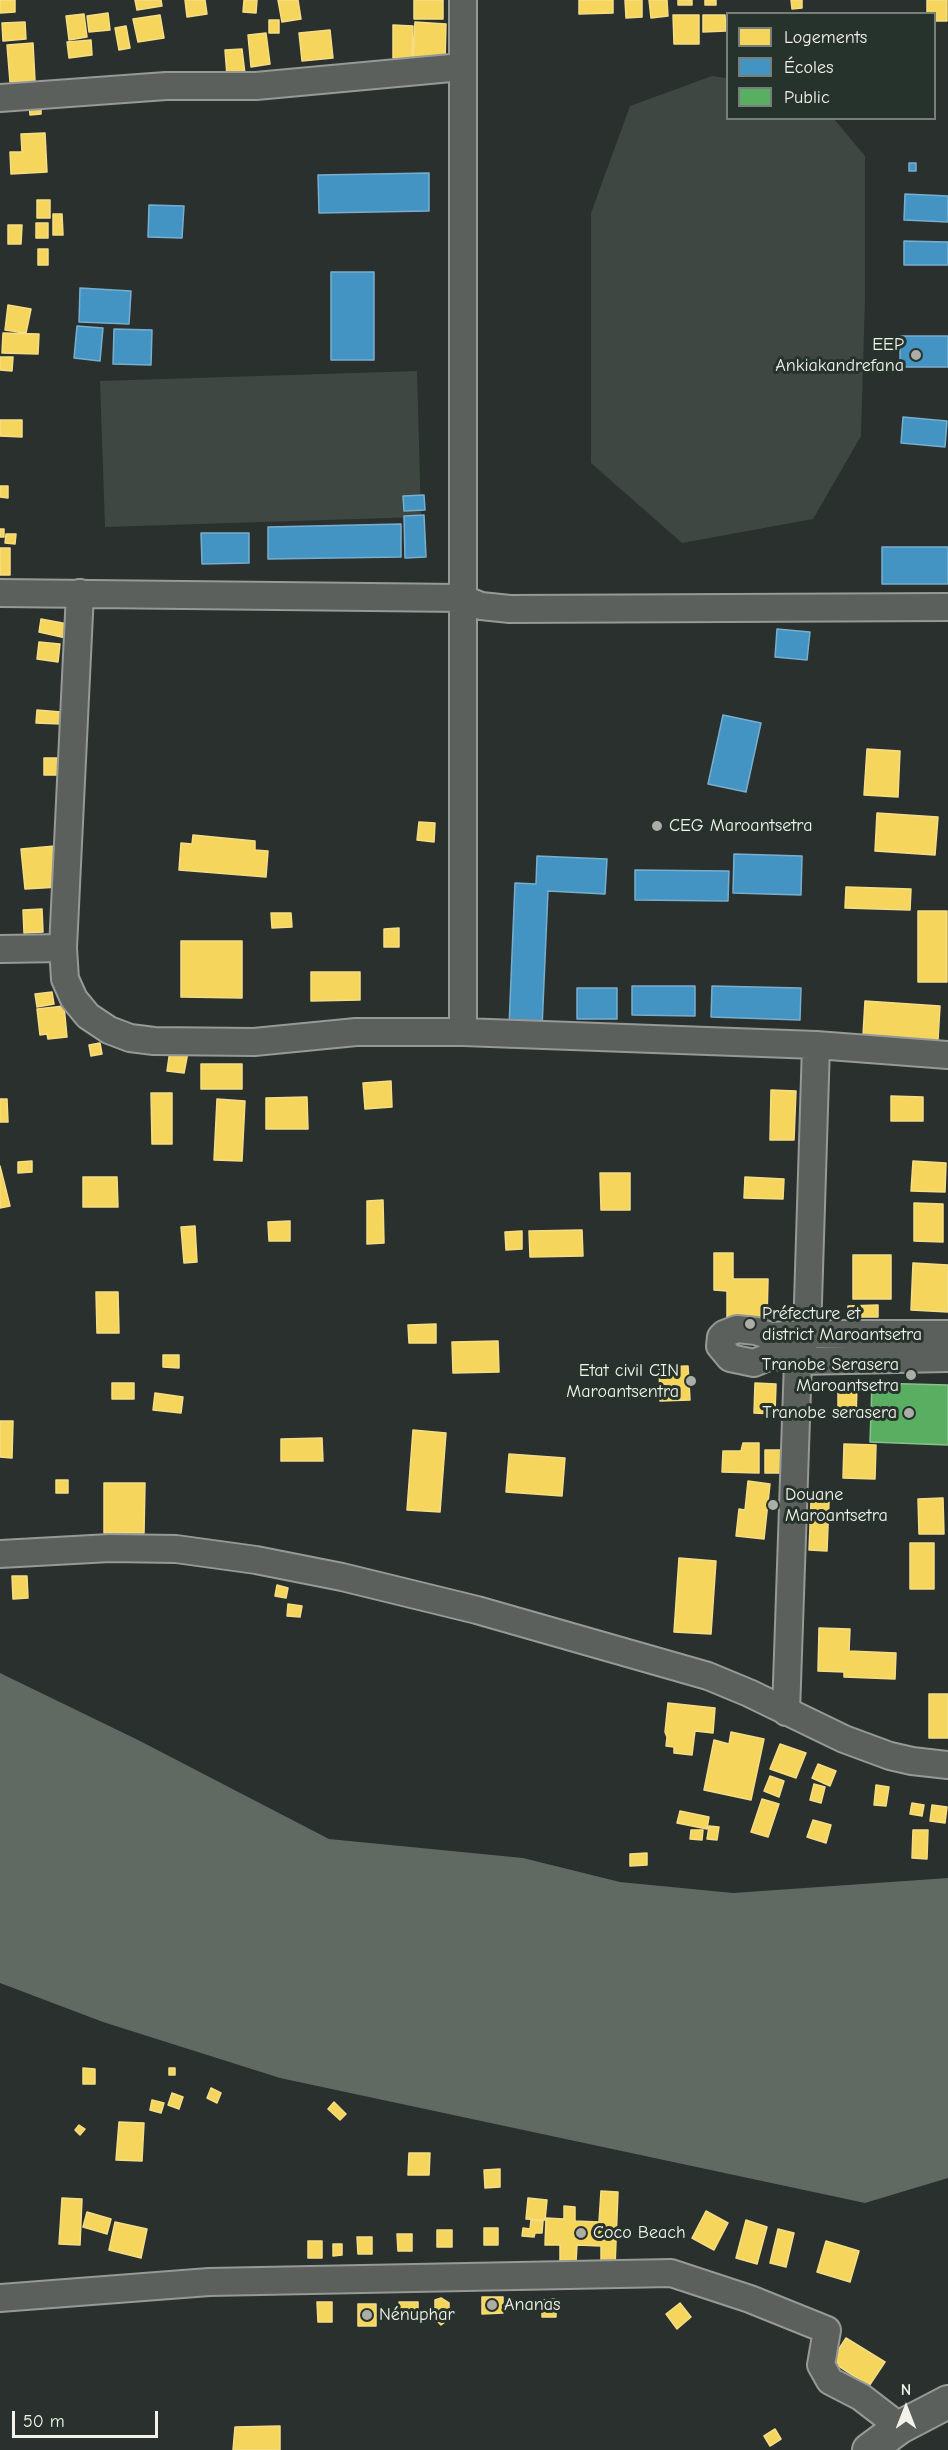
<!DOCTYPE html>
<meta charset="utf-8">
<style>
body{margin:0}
#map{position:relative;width:948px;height:2450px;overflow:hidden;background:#29302d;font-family:"Comic Neue",sans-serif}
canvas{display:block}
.legend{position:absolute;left:726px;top:12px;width:210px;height:108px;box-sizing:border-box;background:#26332d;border:2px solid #787f78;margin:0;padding:8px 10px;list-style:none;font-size:18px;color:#f4f1e8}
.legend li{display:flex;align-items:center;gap:12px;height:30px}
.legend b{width:30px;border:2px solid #787f78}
.north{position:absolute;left:876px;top:2378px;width:60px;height:60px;-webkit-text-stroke:4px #26332d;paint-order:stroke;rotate:0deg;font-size:16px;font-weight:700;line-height:24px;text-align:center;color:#f4f1e8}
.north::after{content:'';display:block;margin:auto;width:21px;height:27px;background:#f4f1e8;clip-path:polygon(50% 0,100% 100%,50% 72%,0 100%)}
.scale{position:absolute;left:12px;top:2411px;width:146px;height:27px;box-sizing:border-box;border:3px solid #f4f1e8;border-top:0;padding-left:8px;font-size:18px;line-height:21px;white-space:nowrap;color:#f4f1e8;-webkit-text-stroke:4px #26332d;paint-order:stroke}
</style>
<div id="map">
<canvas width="948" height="2450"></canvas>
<ul class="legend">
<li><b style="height:16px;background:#f6d55c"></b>Logements</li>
<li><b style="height:16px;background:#4393c3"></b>Écoles</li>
<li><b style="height:16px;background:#5aae61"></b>Public</li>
</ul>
<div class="north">N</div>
<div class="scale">50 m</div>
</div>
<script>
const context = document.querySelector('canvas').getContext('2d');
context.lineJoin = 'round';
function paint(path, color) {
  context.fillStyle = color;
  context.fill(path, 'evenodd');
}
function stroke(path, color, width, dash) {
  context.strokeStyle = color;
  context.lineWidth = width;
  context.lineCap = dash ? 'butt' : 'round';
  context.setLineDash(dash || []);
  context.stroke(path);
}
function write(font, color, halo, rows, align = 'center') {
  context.font = font + ' "Comic Neue",sans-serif';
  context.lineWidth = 6;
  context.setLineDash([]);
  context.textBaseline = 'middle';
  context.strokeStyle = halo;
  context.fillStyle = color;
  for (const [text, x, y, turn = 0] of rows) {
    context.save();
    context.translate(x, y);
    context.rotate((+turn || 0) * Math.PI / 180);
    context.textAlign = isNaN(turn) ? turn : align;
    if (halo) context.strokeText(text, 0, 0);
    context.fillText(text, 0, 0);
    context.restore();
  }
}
const green = new Path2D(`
 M712,76L727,78L728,118L834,119L865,156V297L861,436L813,519L682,543L591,463V213L630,106Z
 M417,371L421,517L105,527L100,381Z`);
const water = new Path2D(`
 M0,1673L138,1740L329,1839L523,1858L620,1882L733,1893L948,1878V2178L865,2203L280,2078L103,2022L0,1983Z`);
const homes = new Path2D(`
 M0,0H15V12L0,13Z
 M135,0H161L162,6L137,10Z
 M185,0H205L207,14L187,17Z
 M244,0H257L256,13L243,12Z
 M278,0H298L301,19L282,22Z
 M414,0H443V19H414Z
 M579,0H613V13L579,14Z
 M625,0H642V17L626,18Z
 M649,0H667L668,16L651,18Z
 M678,0H692V5H678Z
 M705,0H716V5H705Z
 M791,0H802V8L792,9Z
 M927,0H947V21H934V14H927Z
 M108,13L110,30L89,32L87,16Z
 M84,14L87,37L69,40L66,16Z
 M160,15L164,38L138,42L133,19Z
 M673,15H699V44H674Z
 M703,15H725L726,31L703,32Z
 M269,20H279V33H269Z
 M25,22L26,39L3,41L2,23Z
 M415,22L446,24L445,62L413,60Z
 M393,25L413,26L412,58H393Z
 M126,26L130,48L119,50L115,28Z
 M330,30L333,58L302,61L299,33Z
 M266,33L270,64L251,67L248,35Z
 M91,40L92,55L69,58L67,42Z
 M33,43L35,81L10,82L7,45Z
 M242,49L245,74L227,76L225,50Z
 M29,103H41V114L30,115Z
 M45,133L47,172L11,174L10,152H22L21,134Z
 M37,200H50V218H37Z
 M53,214H62L63,235H53Z
 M36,223H48V238H36Z
 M8,225H22L21,244H8Z
 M38,249H48V265H38Z
 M8,305L31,309L26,333L5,330Z
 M3,333L39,334L38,354L2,353Z
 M0,357H13L12,371L0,370Z
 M0,420H22V437L0,436Z
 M0,486H8V498L0,497Z
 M0,529H4V537H0Z
 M6,534H16L15,544L5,543Z
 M0,548H10V575H0Z
 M41,619L68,624L66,638L39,632Z
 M39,642L60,644L58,662L37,659Z
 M37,710L61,712V724L36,723Z
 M867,749L900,751L898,797L864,795Z
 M44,758H60V775H44Z
 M877,813L938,817L935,855L875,851Z
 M419,822L435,823L434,842L417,840Z
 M193,835L255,841V850L268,851L266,877L179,870L181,843L192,844Z
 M55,846L59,887L25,889L21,849Z
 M846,887L911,889L910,910L845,908Z
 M42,909L43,932L24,933L23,910Z
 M918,911H947V982H918Z
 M271,913H291L292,927L272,928Z
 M399,928V947H384V929Z
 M181,941H242V998L181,997Z
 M311,972H360V1000L311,1001Z
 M52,992L54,1004L37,1007L35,994Z
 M865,1001L940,1006L938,1040L863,1035Z
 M64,1006L67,1037L48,1039L47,1034L40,1035L37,1009Z
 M100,1043L102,1054L91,1056L89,1045Z
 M170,1050L188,1052L184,1073L167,1071Z
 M201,1064H242V1089H201Z
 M391,1081L392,1107L365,1109L363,1083Z
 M771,1090L796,1091L794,1140H770Z
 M151,1093H172V1144H152Z
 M891,1096L923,1097V1121H891Z
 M307,1097L308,1129H266V1098Z
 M0,1099H7L8,1122H0Z
 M217,1099L245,1101L242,1161L214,1160Z
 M32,1161V1172L18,1173V1162Z
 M913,1161L946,1163L945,1192L911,1191Z
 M0,1166L10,1206L0,1208Z
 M600,1173H630V1210H601Z
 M83,1177H117L118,1207H83Z
 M745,1177L784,1179L783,1199L744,1198Z
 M383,1200L384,1243L367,1244V1201Z
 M914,1203L943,1204V1242L914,1241Z
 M290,1221V1241H269L268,1222Z
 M195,1226L197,1262L184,1263L181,1227Z
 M582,1230L583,1256L530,1257L529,1231Z
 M522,1231V1249L506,1250L505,1232Z
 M714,1253H733V1279H768L767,1320H727V1291L714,1290Z
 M853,1255H891V1299H853Z
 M913,1263L948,1265V1312L911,1310Z
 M96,1292H118L119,1333H97Z
 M878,1305V1317H848V1306Z
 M436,1324V1343H409L408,1325Z
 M498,1341L499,1372L453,1373L452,1342Z
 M163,1355H179V1368L163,1367Z
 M688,1366L690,1400L660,1401L659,1367Z
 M112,1383H134V1399H112Z
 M755,1383L776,1384L775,1414L754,1413Z
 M838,1387L857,1388L856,1417H838Z
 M155,1393L183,1397L181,1413L153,1410Z
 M0,1421H13L12,1458L0,1457Z
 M413,1430L446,1433L440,1512L407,1510Z
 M322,1438L323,1461H281V1439Z
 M743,1443H759V1473L722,1472L723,1451H741Z
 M844,1444L876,1445L875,1479L843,1478Z
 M765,1450H787V1473H765Z
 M509,1454L565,1458L562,1496L506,1492Z
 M56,1480H68V1493H56Z
 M748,1481L770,1484L764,1539L736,1536L739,1509L745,1510Z
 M104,1483H145L144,1533H104Z
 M943,1498L944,1534H919L918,1499Z
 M811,1501L829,1502L827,1551L809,1550Z
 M910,1543H934V1589H910Z
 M679,1558L716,1561L711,1634L674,1632Z
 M12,1576H27L28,1598L13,1599Z
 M277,1585L288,1588L286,1598L275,1596Z
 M288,1604L302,1606L300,1617L287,1616Z
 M819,1628L850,1629L849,1651L896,1653L895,1679L844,1677V1672L818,1671Z
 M929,1694H948V1738H929Z
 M668,1703L715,1708L713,1733L695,1731L692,1755L674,1753V1747L666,1746L667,1737L665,1732Z
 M731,1732L764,1739L751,1800L704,1790L714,1740L729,1744Z
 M780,1744L806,1753L796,1778L770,1769Z
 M818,1764L836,1771L830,1786L812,1778Z
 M770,1776L784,1781L779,1797L764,1791Z
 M814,1784L825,1787L821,1803L810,1800Z
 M876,1785L889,1787L886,1806L874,1805Z
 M762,1799L779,1804L768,1837L751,1832Z
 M912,1803L924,1805L922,1816L910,1814Z
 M932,1805L947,1807L945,1823L930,1821Z
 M680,1811L709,1817L707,1829L677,1823Z
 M813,1820L831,1825L826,1843L807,1837Z
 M709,1826L719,1827L717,1840L707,1839Z
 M691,1830H703L702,1840L690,1839Z
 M913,1830H928L927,1859L912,1858Z
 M647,1853V1865L630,1866V1854Z
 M83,2068L95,2069V2084H83Z
 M169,2068H175V2075H169Z
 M211,2088L221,2093L217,2103L207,2098Z
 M172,2093L183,2097L179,2109L168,2105Z
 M152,2100L164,2103L161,2113L150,2110Z
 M334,2102L346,2114L340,2120L328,2109Z
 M119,2122L144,2123L142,2161L116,2160Z
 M79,2125L85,2129L80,2135L75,2130Z
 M409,2153H430L429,2175H408Z
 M500,2169V2187L485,2188L484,2170Z
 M601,2191L618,2192L615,2267L601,2266V2246L577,2245L576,2262L560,2261V2245H545L546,2218L564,2219V2206L575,2207V2221L599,2222Z
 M62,2198L82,2199L80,2245L59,2244Z
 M528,2198L547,2200L545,2220L526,2219Z
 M706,2211L728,2223L714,2250L692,2238Z
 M87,2212L111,2219L107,2234L83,2227Z
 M531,2220L543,2221L542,2233H535L534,2237L522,2236L523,2228L530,2229Z
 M746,2220L767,2227L757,2264L736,2258Z
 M115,2222L147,2229L141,2258L109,2250Z
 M484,2228H498V2245H484Z
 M778,2229L794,2233L786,2267L770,2263Z
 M437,2230H452V2247H437Z
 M397,2234H412V2251H398Z
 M357,2237H372V2254H358Z
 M308,2241H322V2258H308Z
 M826,2241L859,2251L850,2282L817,2272Z
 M333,2244H342V2255L333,2256Z
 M482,2297H503V2313L482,2314Z
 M441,2298L449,2303V2319L441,2325L435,2319V2300Z
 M556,2299V2317H542V2300Z
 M317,2302H332V2322H318Z
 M399,2302H418V2317H400Z
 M680,2303L691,2317L677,2329L666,2314Z
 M358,2304H376V2326H358Z
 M846,2338L885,2362L869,2386L831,2361Z
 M280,2426V2450H233L235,2427Z
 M775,2429L781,2439L770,2446L764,2436Z`);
const schools = new Path2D(`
 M909,163H916V171H909Z
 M429,173V211L319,213L318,175Z
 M905,194L948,196V222L904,220Z
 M149,205L184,206L182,238L148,237Z
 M904,241L948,242V265H904Z
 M331,272H374V360H331Z
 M80,288L131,291L129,324L79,322Z
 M77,326L103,328L100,361L74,358Z
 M114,329L152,330L151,365L113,364Z
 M900,336H948V367H900Z
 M903,417L947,421L945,447L901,443Z
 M424,495L425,510L404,511L403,496Z
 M424,515L426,557L405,558L404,516Z
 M401,524V557L268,559V527Z
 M201,533H249V563L202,564Z
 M882,547H948V584H882Z
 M777,629L810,632L807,660L775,657Z
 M723,715L761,723L746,792L708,784Z
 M734,854L802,856L801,895L733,893Z
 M537,856L607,859L605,894L548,891L542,1028L509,1027L515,883L536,884Z
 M635,870L729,871L728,901L635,900Z
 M632,986H695V1016L632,1015Z
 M712,986L801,988L800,1020L711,1017Z
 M577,988H617V1019H577Z`);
const public = new Path2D(`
 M872,1383L948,1385V1445L870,1442Z`);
const minor = new Path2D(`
 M0,98L166,86H256L462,67
 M0,593L461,598L481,606L510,609L948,607
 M80,593L63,948L65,979L74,999L88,1016L109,1030L130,1038L154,1041L254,1042L356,1032H463L816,1045L948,1055
 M0,949L63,948
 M463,1032V0
 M948,1334H807L770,1336L756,1331L737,1329L724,1334L721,1337L720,1346L730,1358L754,1363L773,1355L798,1361L948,1358
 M0,1554L110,1548L176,1549L256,1560L342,1577L477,1610L708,1676L749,1693L844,1739L890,1756L912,1761L948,1765
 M786,1712L798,1361L807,1334L816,1045
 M0,2298L209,2282L671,2273L750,2299L827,2330L821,2365L830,2381L861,2397L900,2427`);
const major = new Path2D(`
 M869,2450L900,2427L948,2402`);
const markers = [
 [916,355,6,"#adada7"],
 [657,826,6,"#adada7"],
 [750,1324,6,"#adada7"],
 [911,1375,6,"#adada7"],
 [691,1381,6,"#adada7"],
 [909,1413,6,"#adada7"],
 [773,1505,6,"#adada7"],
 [581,2233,6,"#adada7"],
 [492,2305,6,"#adada7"],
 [367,2315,6,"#adada7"]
];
const poiNames = [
 ["EEP",904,345,"right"],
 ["Ankiakandrefana",904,366,"right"],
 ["CEG Maroantsetra",669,826],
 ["Préfecture et",762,1314],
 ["district Maroantsetra",762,1335],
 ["Tranobe Serasera",899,1365,"right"],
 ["Maroantsetra",899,1386,"right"],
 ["Etat civil CIN",679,1371,"right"],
 ["Maroantsentra",679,1392,"right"],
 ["Tranobe serasera",897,1413,"right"],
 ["Douane",785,1495],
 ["Maroantsetra",785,1516],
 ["Coco Beach",593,2233],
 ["Ananas",504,2305],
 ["Nénuphar",379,2315]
];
paint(green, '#3e4742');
paint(water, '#616963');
paint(homes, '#f6d55c');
stroke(homes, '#f5dd86', 1.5);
paint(schools, '#4393c3');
stroke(schools, '#78afce', 1.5);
paint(public, '#5aae61');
stroke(public, '#88c28a', 1.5);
stroke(minor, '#969996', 30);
stroke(major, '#969996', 36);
stroke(minor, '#5c605c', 26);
stroke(major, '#5c605c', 32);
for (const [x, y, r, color] of markers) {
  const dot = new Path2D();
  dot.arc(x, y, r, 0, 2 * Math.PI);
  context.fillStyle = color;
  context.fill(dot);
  stroke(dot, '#26332d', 2);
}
write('18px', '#f4f1e8', '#26332d', poiNames, 'left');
</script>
